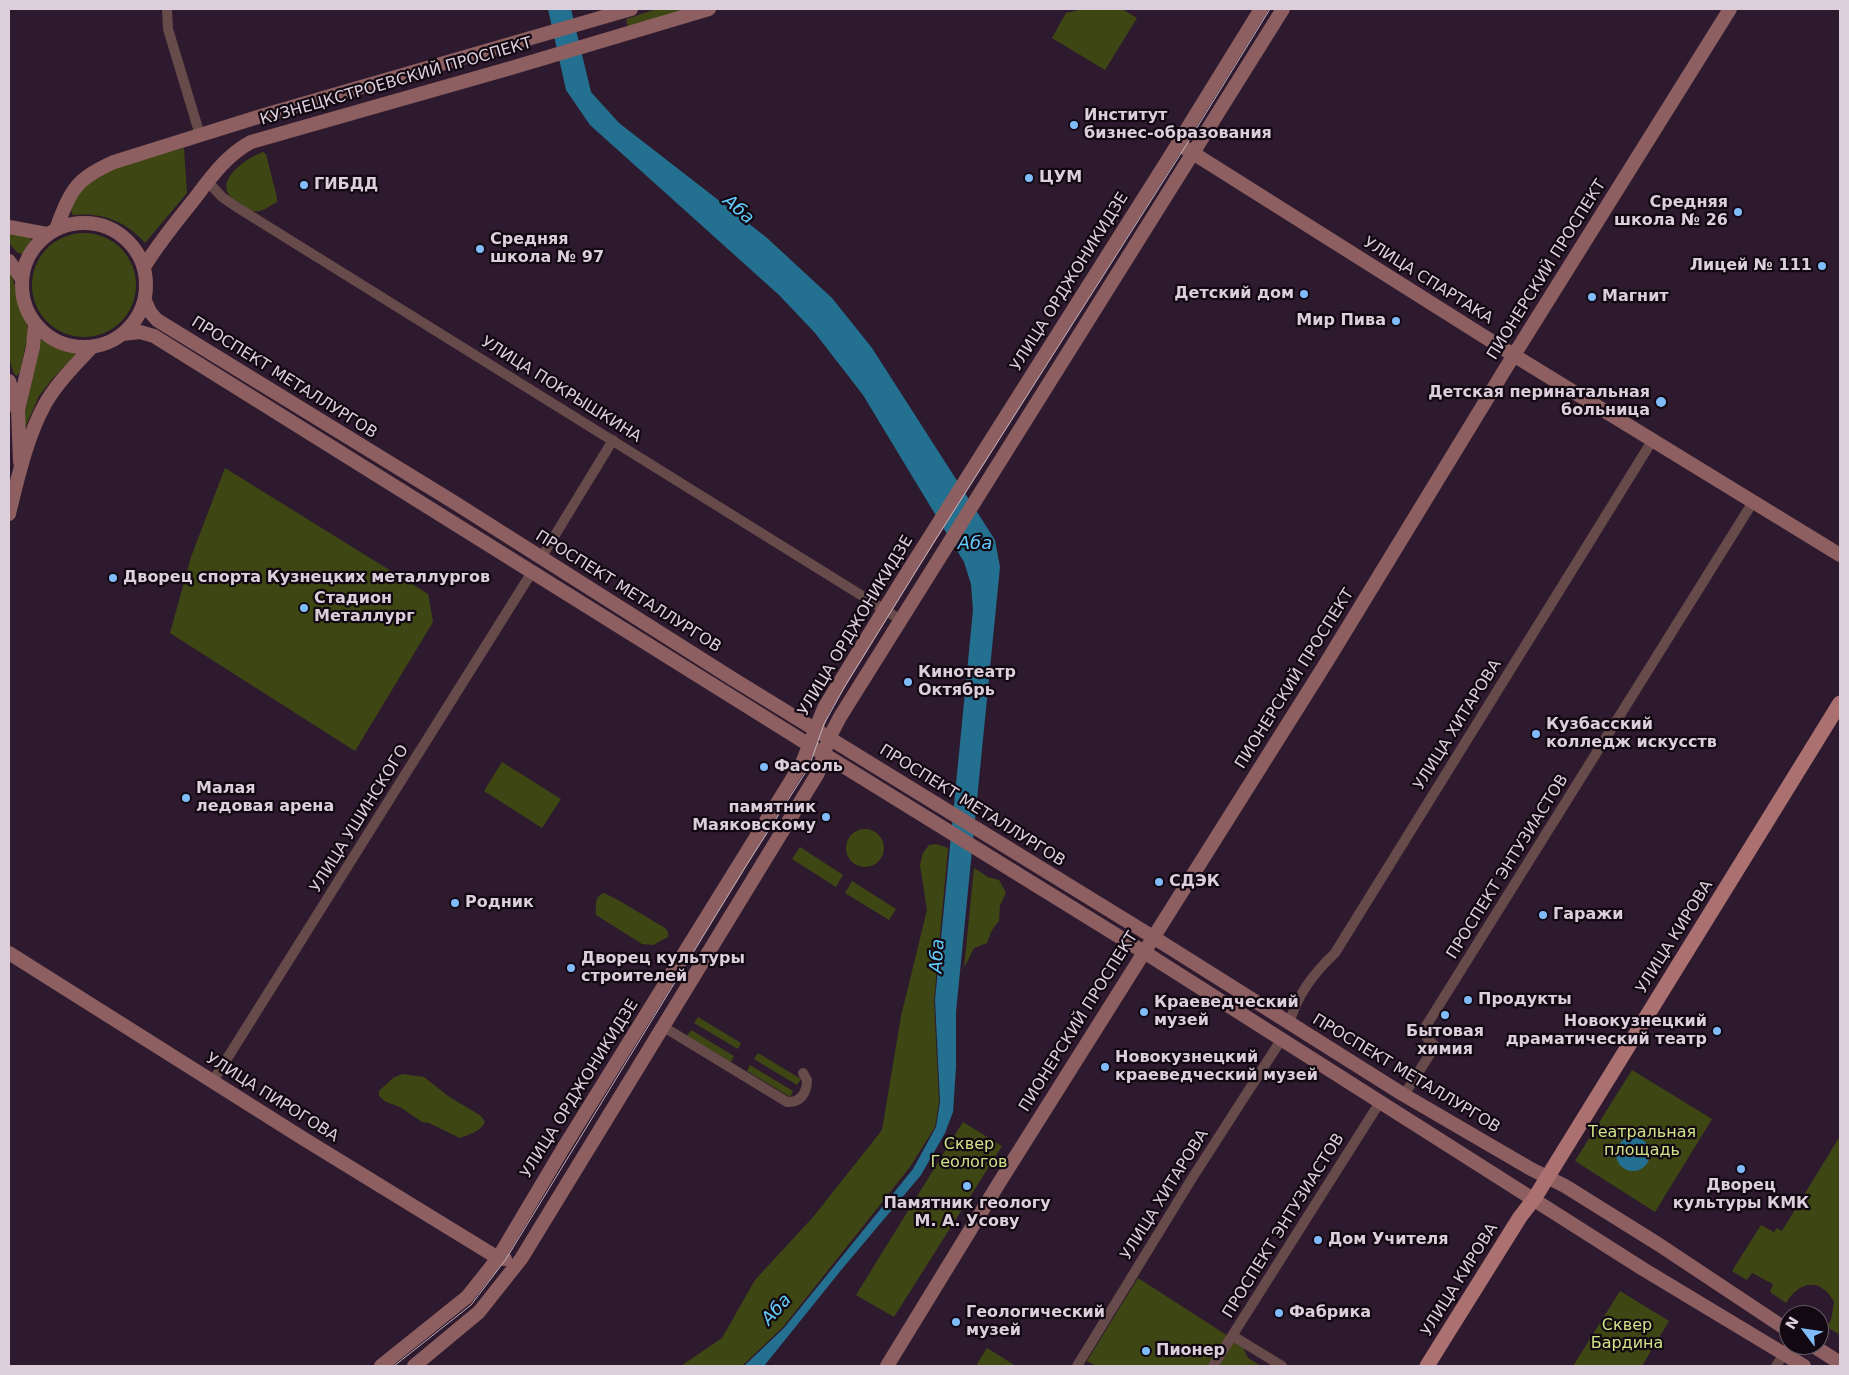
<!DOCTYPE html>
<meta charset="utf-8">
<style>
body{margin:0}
#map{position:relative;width:1849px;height:1375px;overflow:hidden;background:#2e1a2e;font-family:"DejaVu Sans",sans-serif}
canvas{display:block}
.frame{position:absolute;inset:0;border:10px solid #dccedb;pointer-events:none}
.north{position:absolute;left:1779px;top:1305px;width:50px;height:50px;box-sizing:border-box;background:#110811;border:1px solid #625762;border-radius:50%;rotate:301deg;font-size:14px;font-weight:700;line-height:20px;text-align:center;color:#dccedb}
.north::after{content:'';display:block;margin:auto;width:18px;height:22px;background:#81bcfa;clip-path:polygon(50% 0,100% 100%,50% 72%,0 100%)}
</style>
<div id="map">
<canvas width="1849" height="1375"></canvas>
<div class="frame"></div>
<div class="north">N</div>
</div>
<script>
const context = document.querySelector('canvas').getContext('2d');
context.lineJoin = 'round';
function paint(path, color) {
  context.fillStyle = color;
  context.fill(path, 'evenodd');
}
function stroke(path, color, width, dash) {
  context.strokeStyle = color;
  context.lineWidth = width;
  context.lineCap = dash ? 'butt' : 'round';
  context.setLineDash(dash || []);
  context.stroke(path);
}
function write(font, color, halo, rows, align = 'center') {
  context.font = font + ' "DejaVu Sans",sans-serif';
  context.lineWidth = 4.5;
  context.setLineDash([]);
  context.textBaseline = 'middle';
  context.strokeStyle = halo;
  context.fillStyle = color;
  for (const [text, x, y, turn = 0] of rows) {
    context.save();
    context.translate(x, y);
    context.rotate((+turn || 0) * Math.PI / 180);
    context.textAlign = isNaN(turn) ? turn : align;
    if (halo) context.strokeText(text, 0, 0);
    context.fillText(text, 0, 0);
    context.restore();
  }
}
const green = new Path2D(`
 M657,9H686L628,27L626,19Z
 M1083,9H1122L1137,18L1105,70L1052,38L1066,13Z
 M184,148L187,193L145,243C126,221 102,212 73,215L71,211C83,166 145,159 184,148Z
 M263,152L266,154L277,198V202C271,205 265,210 259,211C252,213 247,208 241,204C238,202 234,200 231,197C214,180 248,157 263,152Z
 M9,232L31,235V241L24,254L18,253L9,243Z
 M32 285a52 52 0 1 1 104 0a52 52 0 1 1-104 0Z
 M9,268L27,323L28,334L20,372L17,376L14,374L9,358Z
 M42,338H45L62,349L75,352L76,354L53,378L39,396L25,428V411L40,340Z
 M225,468L428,594L433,622L355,751L170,633L191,557Z
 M502,762L561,799L542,828L484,791Z
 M846 848a19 19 0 1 1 38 0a19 19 0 1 1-38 0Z
 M936,844L948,848L934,1001L939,1102L935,1127L910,1167L783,1327L742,1366H681L722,1338L755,1280L814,1216L882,1130L901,1016L927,910L920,865L923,853L929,845Z
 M800,847L843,875L836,887L792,859Z
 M974,868L988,877L999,880L1006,893L1000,905L999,921L992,930L987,943L974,948L964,968Z
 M852,881L896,909L889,920L845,893Z
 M604,893L618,900L665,928L668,932V937L653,945L642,944L596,915C596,906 594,897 604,893Z
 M698,1017L741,1043L738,1049L694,1023Z
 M691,1030L734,1056L731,1062L687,1036Z
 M758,1053L801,1079L797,1085L754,1059Z
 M750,1065L793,1091L790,1097L747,1071Z
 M1632,1070L1712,1119L1655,1212L1575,1161Z
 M402,1074L424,1077L448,1096L481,1116L485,1122C480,1132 470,1134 460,1138L429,1123L422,1122L400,1107L386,1102L379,1096V1091L393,1078Z
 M963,1122L1002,1146L894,1317L856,1295Z
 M1840,1136V1335L1827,1327L1831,1320L1834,1302C1821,1278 1800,1280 1786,1303L1770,1292L1773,1284L1752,1273L1747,1280L1732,1271L1761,1225L1774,1232L1777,1228L1782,1231Z
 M1138,1278L1242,1345L1248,1358L1261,1366H1096L1087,1361Z
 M1620,1291L1669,1321L1642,1366H1573Z
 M987,1348L1016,1366H980L977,1364Z`);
const water = new Path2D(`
 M548,9H571L591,92L619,123L766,237L832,298L872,348L995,540L1000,567L956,1012V1067L953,1112L945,1133L921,1175L842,1269L764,1366H744L784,1328L913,1169L936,1127L940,1102L935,1000L973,610L971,584L964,562L863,395L815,333L779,295L590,125L566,90Z
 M1616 1154a17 17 0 1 1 34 0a17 17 0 1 1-34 0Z`);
const street = new Path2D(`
 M167,9L168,29L200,135
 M208,182L222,197L235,206L901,620
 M541,558L613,440
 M1289,1024C1297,995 1313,974 1335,953L1652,441
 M662,1026L787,1102C801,1103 807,1092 807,1080L803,1073
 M213,1081L532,572
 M1404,1095L1435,1046L1427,1038L1426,1026L1753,502
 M1233,1336L1282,1366
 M1077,1366L1191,1180L1281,1040
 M1213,1366L1380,1102
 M1776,1366L1790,1345`);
const secondary = new Path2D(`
 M1185,148L1515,356L1840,555
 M22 285a62 62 0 1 1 124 0a62 62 0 1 1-124 0Z
 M9,227L47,234
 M56,229C71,190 75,179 114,162L261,116L631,9
 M9,261L22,279
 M144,267C158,244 175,223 192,202C209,180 226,155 251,142L511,68L709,9
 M145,301L150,312L157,320L452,501L733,679L1153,937L1404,1095L1531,1169L1565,1186L1658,1244L1789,1331
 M123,334L140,332L154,336L814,748L1144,952L1643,1269L1804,1366
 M9,381L17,409
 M20,462L18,410L33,347L35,324
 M9,514C18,477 27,437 45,404C57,383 75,365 92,347
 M9,953L304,1139L498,1258L505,1259
 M1812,1345L1840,1363
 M381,1366L467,1297L498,1258L564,1147L802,763L824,708L900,584L1169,158L1261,9
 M414,1366L479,1312L521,1259L818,773L829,738L840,717L1283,9
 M887,1366L999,1183L1326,663L1504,371L1730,9`);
const primary = new Path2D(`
 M1427,1366L1520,1217L1534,1199L1840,703`);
const tram = new Path2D(`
 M394,1366L471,1305L506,1259L746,866L809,767L824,724L845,686L934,542L1185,147L1270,9`);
const markers = [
 [1074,125,5,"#81bcfa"],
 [1029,178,5,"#81bcfa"],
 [304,185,5,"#81bcfa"],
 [1738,212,5,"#81bcfa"],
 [480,249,5,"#81bcfa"],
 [1822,266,5,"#81bcfa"],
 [1304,294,5,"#81bcfa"],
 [1592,297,5,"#81bcfa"],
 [1396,321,5,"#81bcfa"],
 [1661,402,6,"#81bcfa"],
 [113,578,5,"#81bcfa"],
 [304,608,5,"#81bcfa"],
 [908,682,5,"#81bcfa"],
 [1536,734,5,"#81bcfa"],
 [764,767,5,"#81bcfa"],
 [186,798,5,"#81bcfa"],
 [826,817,5,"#81bcfa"],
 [1159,882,5,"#81bcfa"],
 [455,903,5,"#81bcfa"],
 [1543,915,5,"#81bcfa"],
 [571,968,5,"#81bcfa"],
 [1468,1000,5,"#81bcfa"],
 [1144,1012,5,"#81bcfa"],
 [1445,1015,5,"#81bcfa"],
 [1717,1031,5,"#81bcfa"],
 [1105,1067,5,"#81bcfa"],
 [1741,1169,5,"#81bcfa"],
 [967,1186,5,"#81bcfa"],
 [1318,1240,5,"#81bcfa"],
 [1279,1313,5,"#81bcfa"],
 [956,1322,5,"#81bcfa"],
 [1146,1351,5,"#81bcfa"]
];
const streetNames = [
 ["КУЗНЕЦКСТРОЕВСКИЙ ПРОСПЕКТ",396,82,-16],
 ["ПИОНЕРСКИЙ ПРОСПЕКТ",1547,270,-58],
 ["УЛИЦА СПАРТАКА",1428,281,32],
 ["УЛИЦА ОРДЖОНИКИДЗЕ",1070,282,-58],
 ["ПРОСПЕКТ МЕТАЛЛУРГОВ",284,378,32],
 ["УЛИЦА ПОКРЫШКИНА",561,390,32],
 ["ПРОСПЕКТ МЕТАЛЛУРГОВ",628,592,32],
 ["УЛИЦА ОРДЖОНИКИДЗЕ",856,626,-59],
 ["ПИОНЕРСКИЙ ПРОСПЕКТ",1295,679,-58],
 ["УЛИЦА ХИТАРОВА",1458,725,-58],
 ["ПРОСПЕКТ МЕТАЛЛУРГОВ",972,806,32],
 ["УЛИЦА УШИНСКОГО",360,819,-58],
 ["ПРОСПЕКТ ЭНТУЗИАСТОВ",1508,867,-58],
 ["УЛИЦА КИРОВА",1675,937,-58],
 ["ПИОНЕРСКИЙ ПРОСПЕКТ",1079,1022,-58],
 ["ПРОСПЕКТ МЕТАЛЛУРГОВ",1406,1074,31],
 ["УЛИЦА ОРДЖОНИКИДЗЕ",580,1089,-58],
 ["УЛИЦА ПИРОГОВА",272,1098,32],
 ["УЛИЦА ХИТАРОВА",1165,1195,-58],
 ["ПРОСПЕКТ ЭНТУЗИАСТОВ",1284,1226,-58],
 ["УЛИЦА КИРОВА",1460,1280,-58]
];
const poiNames = [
 ["Институт",1084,116],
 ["бизнес-образования",1084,134],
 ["ЦУМ",1039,178],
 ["ГИБДД",314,185],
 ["Средняя",1728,203,"right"],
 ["школа № 26",1728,221,"right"],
 ["Средняя",490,240],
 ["школа № 97",490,258],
 ["Лицей № 111",1812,266,"right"],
 ["Детский дом",1294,294,"right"],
 ["Магнит",1602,297],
 ["Мир Пива",1386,321,"right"],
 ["Детская перинатальная",1650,393,"right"],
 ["больница",1650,411,"right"],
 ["Дворец спорта Кузнецких металлургов",123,578],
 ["Стадион",314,599],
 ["Металлург",314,617],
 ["Кинотеатр",918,673],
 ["Октябрь",918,691],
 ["Кузбасский",1546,725],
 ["колледж искусств",1546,743],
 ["Фасоль",774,767],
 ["Малая",196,789],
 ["ледовая арена",196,807],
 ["памятник",816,808,"right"],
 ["Маяковскому",816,826,"right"],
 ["СДЭК",1169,882],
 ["Родник",465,903],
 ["Гаражи",1553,915],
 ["Дворец культуры",581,959],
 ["строителей",581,977],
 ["Продукты",1478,1000],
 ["Краеведческий",1154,1003],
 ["музей",1154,1021],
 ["Новокузнецкий",1707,1022,"right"],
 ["драматический театр",1707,1040,"right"],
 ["Бытовая",1445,1032,"center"],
 ["химия",1445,1050,"center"],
 ["Новокузнецкий",1115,1058],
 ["краеведческий музей",1115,1076],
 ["Дворец",1741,1186,"center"],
 ["культуры КМК",1741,1204,"center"],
 ["Памятник геологу",967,1204,"center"],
 ["М. А. Усову",967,1222,"center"],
 ["Дом Учителя",1328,1240],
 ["Геологический",966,1313],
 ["музей",966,1331],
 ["Фабрика",1289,1313],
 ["Пионер",1156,1351]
];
const parkNames = [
 ["Театральная",1642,1133],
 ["площадь",1642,1151],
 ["Сквер",969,1145],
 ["Геологов",969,1163],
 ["Сквер",1627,1326],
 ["Бардина",1627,1344]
];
const waterNames = [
 ["Аба",738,210,41],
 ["Аба",975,544],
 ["Аба",938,956,-86],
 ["Аба",777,1310,-48]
];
paint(green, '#3e4713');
paint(water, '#247090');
stroke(street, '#674a4a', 10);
stroke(secondary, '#8d5f60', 14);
stroke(primary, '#ab7070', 15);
stroke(tram, '#c3b4c2', 1);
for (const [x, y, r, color] of markers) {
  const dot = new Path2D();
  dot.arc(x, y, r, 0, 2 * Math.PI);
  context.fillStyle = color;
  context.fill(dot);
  stroke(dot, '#110811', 2);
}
write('16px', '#dccedb', '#110811', streetNames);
write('bold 16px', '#dccedb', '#110811', poiNames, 'left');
write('16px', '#cfe388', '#110811', parkNames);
write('italic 18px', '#64cdfd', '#110811', waterNames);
</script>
